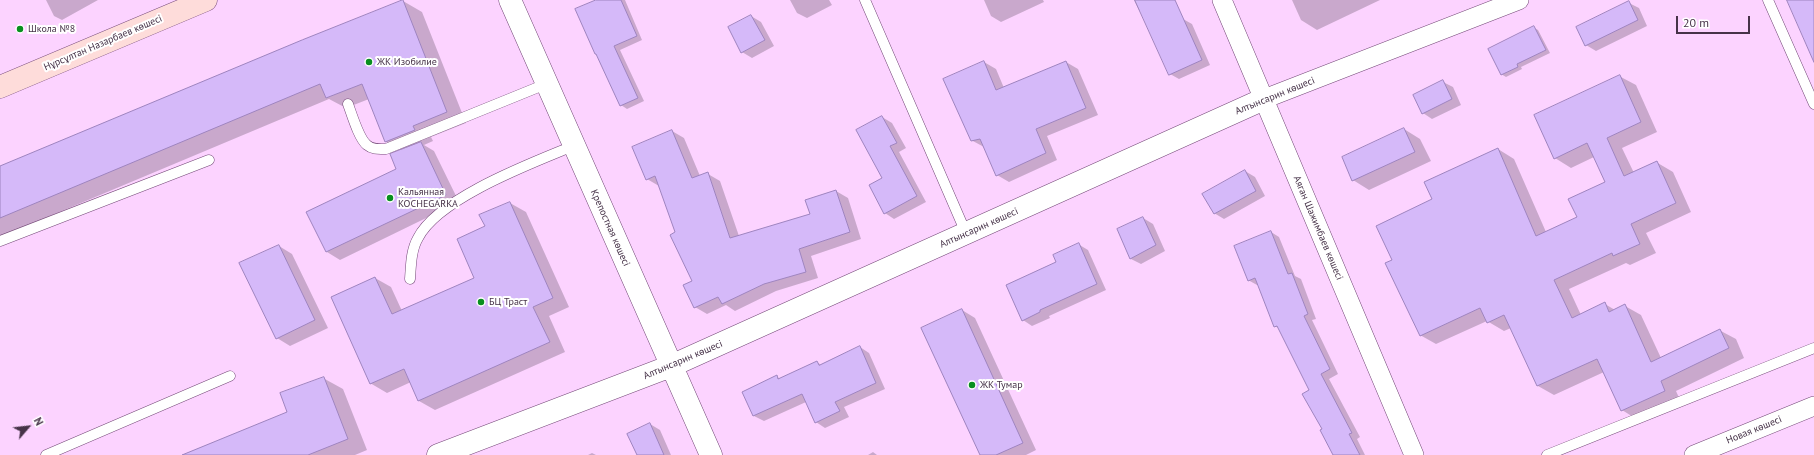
<!DOCTYPE html>
<meta charset="utf-8">
<style>
body{margin:0}
#map{position:relative;width:1814px;height:455px;overflow:hidden;background:#fcd3ff;font-family:"PT Sans",sans-serif}
canvas{display:block}
.north{position:absolute;left:8px;top:407px;width:40px;height:40px;-webkit-text-stroke:3px #fff;paint-order:stroke;rotate:62deg;font-size:11px;font-weight:700;line-height:16px;text-align:center;color:#463248}
.north::after{content:'';display:block;margin:auto;width:14px;height:18px;background:#463248;clip-path:polygon(50% 0,100% 100%,50% 72%,0 100%)}
.scale{position:absolute;left:1676px;top:16px;width:74px;height:18px;box-sizing:border-box;border:2px solid #463248;border-top:0;padding-left:5px;font-size:12px;line-height:14px;white-space:nowrap;color:#463248;-webkit-text-stroke:3px #fff;paint-order:stroke}
</style>
<div id="map">
<canvas width="1814" height="455"></canvas>
<div class="north">N</div>
<div class="scale">20 m</div>
</div>
<script>
const context = document.querySelector('canvas').getContext('2d');
context.lineJoin = 'round';
function paint(path, color) {
  context.fillStyle = color;
  context.fill(path, 'evenodd');
}
function stroke(path, color, width, dash) {
  context.strokeStyle = color;
  context.lineWidth = width;
  context.lineCap = dash ? 'butt' : 'round';
  context.setLineDash(dash || []);
  context.stroke(path);
}
function write(font, color, halo, rows, align = 'center') {
  context.font = font + ' "PT Sans",sans-serif';
  context.lineWidth = 4;
  context.setLineDash([]);
  context.textBaseline = 'middle';
  context.strokeStyle = halo;
  context.fillStyle = color;
  for (const [text, x, y, turn = 0] of rows) {
    context.save();
    context.translate(x, y);
    context.rotate((+turn || 0) * Math.PI / 180);
    context.textAlign = isNaN(turn) ? turn : align;
    if (halo) context.strokeText(text, 0, 0);
    context.fillText(text, 0, 0);
    context.restore();
  }
}
const shadow = new Path2D(`
 M46,0H98L62,20L54,16Z
 M599,0H625L642,40L620,50L644,101L627,109L621,105L598,55L595,54Z
 M790,0H829L832,5L807,18L797,13Z
 M984,0H1043L1044,2L1001,22L991,16Z
 M1134,0H1173L1183,19L1192,24L1210,65L1179,79L1170,74L1141,11L1139,10Z
 M1292,0H1380L1317,30L1301,20Z
 M403,1L422,12L466,123L431,137L433,141L424,145L434,151L459,202L340,260L327,252L397,169L402,151L386,142L369,99L346,108L329,99L0,237V167Z
 M1629,3L1639,8L1647,26L1596,51L1586,45Z
 M751,16L761,22L774,46L752,58L742,52Z
 M1533,27L1538,30L1550,53L1521,67L1522,69L1506,77L1501,74Z
 M984,62L996,69L1004,88L1066,62L1078,69L1098,115L1047,136L1057,160L1009,182L997,175L984,147L971,140Z
 M1619,76L1636,85L1657,132L1622,148L1634,173L1656,162L1673,172L1691,212L1646,233L1656,253L1630,265L1626,263L1569,289L1581,315L1605,304L1615,310L1625,306L1641,315L1661,358L1719,330L1736,339L1744,358L1676,391L1680,400L1638,420L1622,410L1604,372L1554,395L1538,386L1511,328L1504,331L1487,321L1436,344L1420,335L1393,260L1434,200L1498,149L1514,159L1546,232L1578,218L1606,182L1594,157L1571,168L1555,158Z
 M1443,82L1453,87L1461,105L1432,119L1423,113Z
 M882,117L892,123L906,148L899,152L926,202L894,219L885,213Z
 M1404,129L1420,139L1431,161L1369,190L1353,180Z
 M672,131L684,138L700,176L708,174L720,181L739,236L811,214L836,191L848,198L861,239L811,256L818,278L776,291L735,311L726,305L707,314L695,307L693,281L677,233L659,186L647,179Z
 M1245,171L1255,177L1265,196L1224,219L1214,213Z
 M510,203L526,212L569,307L549,316L565,352L435,410L419,401L411,382L387,393L370,383L375,278L391,287L402,311L476,278L486,227Z
 M1143,218L1153,224L1165,251L1141,264L1131,259L1118,230Z
 M1271,232L1279,237L1295,276L1301,279L1316,319L1312,320L1338,374L1329,379L1360,437L1357,439L1365,455H1334L1323,429L1310,391L1280,329L1275,326L1259,284L1257,285L1248,280Z
 M1078,244L1088,250L1106,290L1049,316L1050,318L1032,326L1023,320L1058,263Z
 M279,246L292,254L328,328L290,346L277,338Z
 M962,310L975,318L1036,450L1026,455H981Z
 M860,347L869,353L885,389L844,407L849,417L825,428L816,422L806,402L764,421L754,416L743,392L777,377L781,379L817,362L821,365Z
 M323,378L343,389L367,450L355,455H182L289,413Z
 M650,424L660,430L671,455H638Z
 M873,452L877,455H868Z
 M592,453L596,455H588Z`);
const building = new Path2D(`
 M403,0L447,112L413,126L415,130L385,142L362,84L326,98L320,84L0,218V166L302,40Z
 M596,0H621L637,36L614,46L638,98L620,106L596,54H595L575,9Z
 M1135,0H1175L1202,60L1169,75Z
 M1787,0H1814V62Z
 M1629,1L1638,20L1585,46L1576,27Z
 M751,15L765,40L741,53L728,27Z
 M1534,26L1546,50L1517,64L1518,67L1501,75L1488,49Z
 M984,61L996,90L1066,61L1086,108L1036,129L1046,153L996,176L980,139L971,141L943,79Z
 M1620,75L1641,122L1607,138L1624,176L1657,161L1676,203L1631,224L1640,244L1613,256L1612,253L1554,280L1572,318L1605,302L1609,312L1625,304L1651,362L1720,329L1729,348L1661,381L1665,391L1621,411L1597,359L1537,386L1504,315L1487,323L1480,308L1420,336L1385,263L1392,260L1376,226L1432,199L1424,182L1498,148L1536,236L1577,217L1568,199L1605,182L1587,143L1554,159L1534,115Z
 M1443,80L1452,99L1422,114L1413,95Z
 M882,116L897,143L890,146L917,196L884,214L869,185L882,178L856,130Z
 M1404,128L1415,152L1352,181L1342,157Z
 M672,130L692,178L708,172L730,238L810,214L805,200L836,190L850,232L799,249L806,272L764,284L722,304L718,297L694,308L683,285L692,281L670,235L675,232L655,176L646,180L632,147Z
 M421,142L446,195L326,252L306,212L396,169L390,154Z
 M1245,170L1256,191L1214,214L1202,194Z
 M510,202L553,298L533,307L550,342L418,401L404,369L370,384L331,297L375,277L392,314L474,278L457,239L485,226L479,215Z
 M1143,217L1156,245L1130,259L1117,229Z
 M1271,231L1288,274L1292,273L1308,314L1304,316L1330,369L1321,374L1352,433L1349,434L1360,455H1333L1320,430L1322,429L1302,394L1309,390L1277,326L1274,327L1255,278L1248,281L1234,246Z
 M1079,243L1097,284L1040,310V312L1022,321L1006,285L1056,262L1053,255Z
 M279,245L315,320L276,339L239,263Z
 M962,309L1023,443L996,455H980L921,328Z
 M860,346L876,383L835,402L840,411L815,423L802,394L753,416L742,392L777,375L778,379L817,361L819,365Z
 M324,377L348,439L308,455H182L287,412L280,393Z
 M650,423L664,455H637L627,434Z`);
const service = new Path2D(`
 M865,0L966,233
 M1768,0L1814,104
 M348,104C352,115 359,139 367,145C373,150 379,149 386,149L546,84
 M0,241L209,160
 M410,279C411,265 411,250 418,238C438,198 532,163 573,146
 M46,455L230,376
 M1547,455L1814,348`);
const minor = new Path2D(`
 M1222,0L1414,455
 M1264,99L1519,0
 M1694,455L1814,406`);
const tertiary = new Path2D(`
 M510,0L711,455
 M438,455L671,366L1264,99`);
const secondary = new Path2D(`
 M0,87L206,0`);
const markers = [
 [20,29,4,"#088f1f"],
 [369,62,4,"#088f1f"],
 [390,198,4,"#088f1f"],
 [481,302,4,"#088f1f"],
 [972,385,4,"#088f1f"]
];
const poiNames = [
 ["Школа №8",28,29],
 ["ЖК Изобилие",377,62],
 ["Кальянная",398,192],
 ["KOCHEGARKA",398,204],
 ["БЦ Траст",489,302],
 ["ЖК Тумар",980,385]
];
const streetNames = [
 ["Нұрсұлтан Назарбаев көшесі",103,43,-23],
 ["Алтынсарин көшесі",1275,96,-22],
 ["Крепостная көшесі",610,228,66],
 ["Алтынсарин көшесі",979,228,-24],
 ["Аяган Шажимбаев көшесі",1318,228,67],
 ["Алтынсарин көшесі",683,360,-23],
 ["Новая көшесі",1754,430,-22]
];
paint(shadow, '#0003');
paint(building, '#d5b9f9');
stroke(building, '#9e84bf', 1);
stroke(service, '#734877', 11);
stroke(minor, '#734877', 20);
stroke(tertiary, '#734877', 23);
stroke(secondary, '#734877', 23);
stroke(service, '#fff', 10);
stroke(minor, '#fff', 19);
stroke(tertiary, '#fff', 22);
stroke(secondary, '#fedcda', 22);
for (const [x, y, r, color] of markers) {
  const dot = new Path2D();
  dot.arc(x, y, r, 0, 2 * Math.PI);
  context.fillStyle = color;
  context.fill(dot);
  stroke(dot, '#fff', 1.5);
}
write('10px', '#463248', '#fff', poiNames, 'left');
write('10px', '#463248', '#fff', streetNames);
</script>
